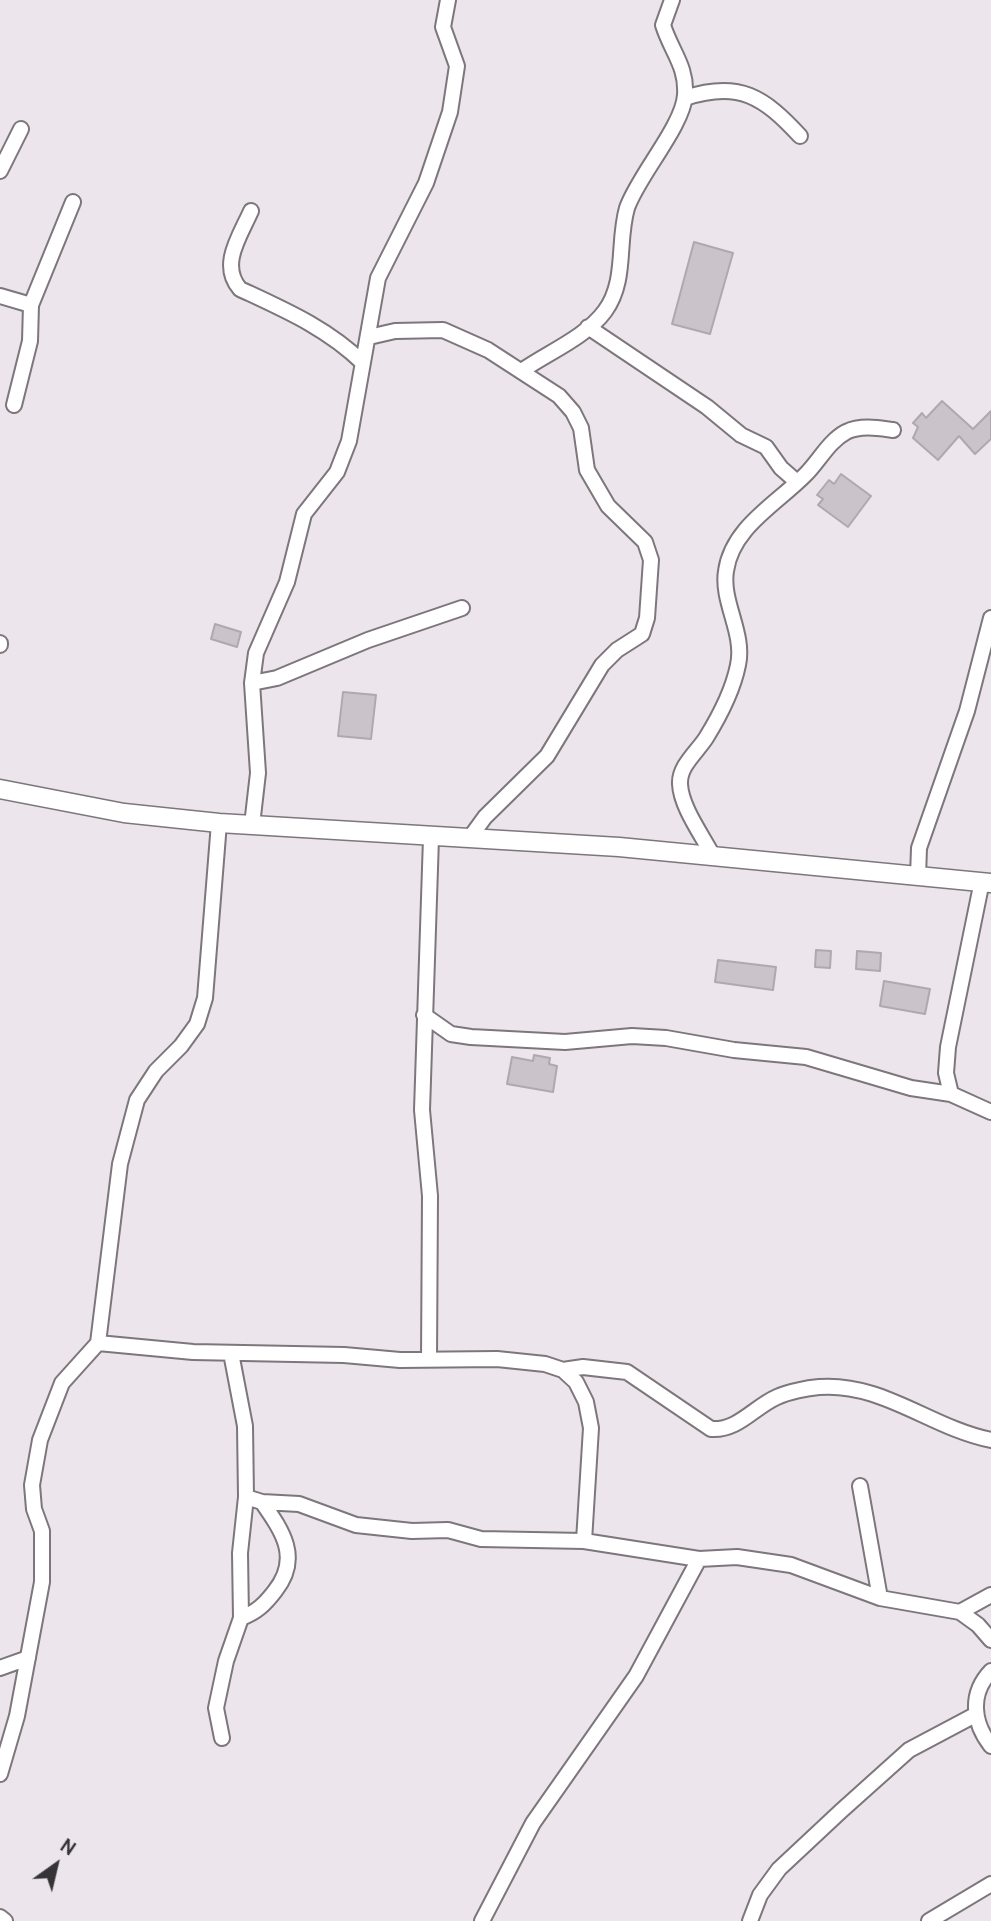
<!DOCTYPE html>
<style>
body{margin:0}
#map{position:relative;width:991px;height:1921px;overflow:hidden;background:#ede5ec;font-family:Cabin,sans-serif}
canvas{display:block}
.north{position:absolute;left:21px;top:1830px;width:70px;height:70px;-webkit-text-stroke:5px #ede5ec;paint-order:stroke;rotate:34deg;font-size:19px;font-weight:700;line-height:28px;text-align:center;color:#373437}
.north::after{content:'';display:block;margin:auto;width:24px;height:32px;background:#373437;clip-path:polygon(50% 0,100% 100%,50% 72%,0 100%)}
</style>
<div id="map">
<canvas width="991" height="1921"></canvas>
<div class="north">N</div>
</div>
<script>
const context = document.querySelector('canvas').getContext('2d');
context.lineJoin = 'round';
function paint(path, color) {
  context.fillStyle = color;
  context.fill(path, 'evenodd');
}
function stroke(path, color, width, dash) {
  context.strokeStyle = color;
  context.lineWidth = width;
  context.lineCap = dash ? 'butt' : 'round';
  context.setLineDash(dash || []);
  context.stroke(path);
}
const building = new Path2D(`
 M694,242L733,253L710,334L672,324Z
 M942,401L973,429L991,411V439L975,454L959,436L938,460L913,438L918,427L913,423L922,413L926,418Z
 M841,474L871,496L848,527L818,505L823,499L817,495L829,480L834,484Z
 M215,624L241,632L237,647L211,639Z
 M343,692L376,695L371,739L338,736Z
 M816,950L831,951L830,968L815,967Z
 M857,951L881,953L880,971L856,969Z
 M718,960L776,967L773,990L715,982Z
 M884,981L930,989L925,1014L880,1006Z
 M534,1055L550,1058L549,1064L557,1066L553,1092L507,1084L512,1057L533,1061Z`);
const minor = new Path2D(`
 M685,98C739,80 764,97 800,136
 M0,171L21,129
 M251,211C240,236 219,265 240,289C285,310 327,328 363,363
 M0,296L31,305L73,202
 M588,327L707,407L741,435L766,447L781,468L797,482
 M369,337L395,331L443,330L488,350L559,396L573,412L581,428L587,470L608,506L645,542L651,560L647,618L642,634L617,650L602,665L547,756L485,817L469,839
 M523,370C549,352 586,337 605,311C627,281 617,242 627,208C638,176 683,126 685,95C687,66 671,51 663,25L672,0
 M14,405L30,341L31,305
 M0,643V645
 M252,683L277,678L368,640L462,608
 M252,825L258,773L252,683L256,653L287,582L304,514L337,472L349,441L378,278L426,183L450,112L457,66L443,27L448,0
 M713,856C702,835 681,807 680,784C679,766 697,752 706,738C719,717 733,690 738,665C745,633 721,602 726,571C732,527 778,503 806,474C819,461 829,441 846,432C861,425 878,428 893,430
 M918,876L919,848L967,711L991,618
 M424,1015L451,1034L471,1037L565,1042L632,1036L666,1038L734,1050L806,1057L911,1088L951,1094L991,1112
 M951,1094L946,1073L948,1047L982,881
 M98,1343L193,1352L344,1355L400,1360L497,1359L545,1364L563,1370L576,1382L586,1402L591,1428L584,1541L481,1539L448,1530L412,1531L356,1525L299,1504L262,1502L246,1497
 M429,1359L430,1196L422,1110L431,838
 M563,1370L583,1367L627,1372L711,1429C738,1431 754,1407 777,1397C788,1392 807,1388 819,1387C882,1382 931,1428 991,1440
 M860,1486L880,1598
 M584,1541L699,1559L737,1557L791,1565L880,1598L960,1612L978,1625L991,1640
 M960,1612L991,1595
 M241,1618C257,1612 265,1604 275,1591C301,1558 283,1532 262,1502
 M0,1668L28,1658
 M991,1671C969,1694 973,1723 991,1746
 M222,1738L216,1708L226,1661L241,1618L240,1553L246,1497L245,1426L231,1353
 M0,1774L17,1716L42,1582V1531L34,1509L32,1485L40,1440L62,1383L98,1343L120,1164L137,1100L156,1071L181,1046L197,1024L205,998L219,823
 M0,1917L5,1921
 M482,1921L533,1823L636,1676L699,1559
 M750,1921L760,1895L779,1869L841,1811L909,1750L975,1715
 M929,1921L991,1884`);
const tertiary = new Path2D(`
 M0,789L124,813L219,823L619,847L991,883`);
paint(building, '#cac3c9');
stroke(building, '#afa8ae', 2);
stroke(minor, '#7d767c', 18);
stroke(tertiary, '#7d767c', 21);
stroke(minor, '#fff', 14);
stroke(tertiary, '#fff', 18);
</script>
